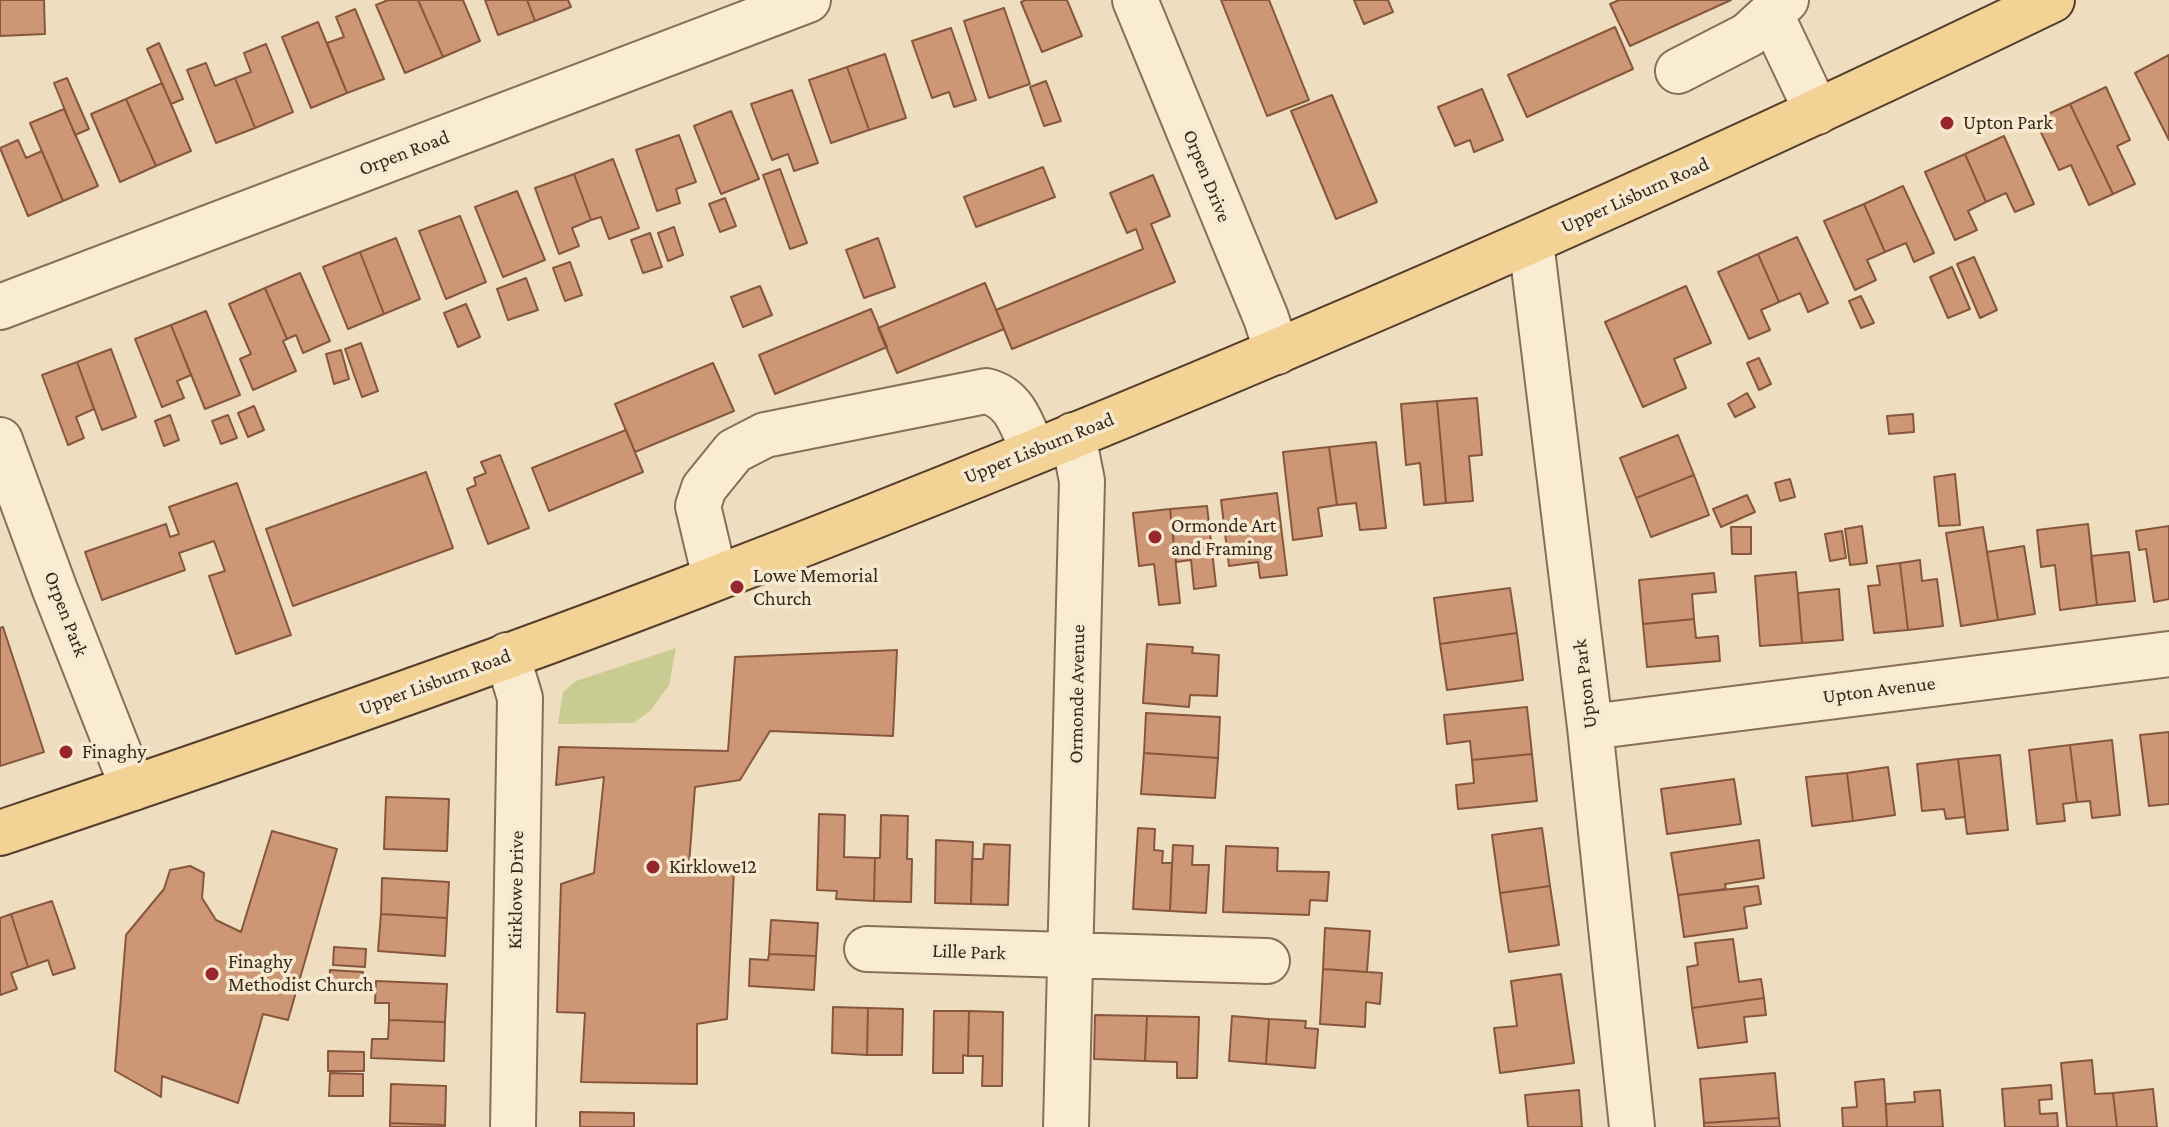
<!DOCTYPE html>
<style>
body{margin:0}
canvas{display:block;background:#eedebf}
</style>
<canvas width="2169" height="1127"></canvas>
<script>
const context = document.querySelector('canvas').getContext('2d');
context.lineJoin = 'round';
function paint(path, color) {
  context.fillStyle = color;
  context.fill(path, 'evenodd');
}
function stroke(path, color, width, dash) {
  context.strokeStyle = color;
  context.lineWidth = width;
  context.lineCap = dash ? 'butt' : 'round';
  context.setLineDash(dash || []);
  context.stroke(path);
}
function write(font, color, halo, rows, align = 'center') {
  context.font = font + ' "Crimson Pro",serif';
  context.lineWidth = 7;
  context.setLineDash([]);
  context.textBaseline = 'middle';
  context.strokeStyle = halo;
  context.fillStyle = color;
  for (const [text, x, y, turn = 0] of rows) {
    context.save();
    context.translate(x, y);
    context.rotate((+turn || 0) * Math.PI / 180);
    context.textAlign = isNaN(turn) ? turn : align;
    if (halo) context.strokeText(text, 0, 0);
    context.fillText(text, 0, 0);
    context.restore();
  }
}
const green = new Path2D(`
 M676,648L669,685L651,710L634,723L558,724L563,692L576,681Z`);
const building = new Path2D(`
 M0,0H44L45,34L0,36Z
 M388,0H418L443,57L405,73L376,5Z
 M418,0H463L480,41L443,57Z
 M485,0H527L535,21L498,35Z
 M527,0H568L571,7L535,21Z
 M1026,0H1067L1082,36L1042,52L1021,2Z
 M1221,0H1269L1309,100L1267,116Z
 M1354,0H1388L1393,12L1364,24Z
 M1619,0H1731L1630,46L1610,4Z
 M1004,8L1030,84L989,98L964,21Z
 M355,9L384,79L347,93L327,43L344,37L336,17Z
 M318,22L347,93L311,108L282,37Z
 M1615,27L1633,69L1527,117L1508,75Z
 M951,28L976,100L954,107L949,92L932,98L912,41Z
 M159,43L183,99L171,104L147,49Z
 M266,44L293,112L255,128L235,78L251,72L244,53Z
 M885,54L906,118L869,130L847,67Z
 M2169,55V140L2135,73Z
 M206,63L215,86L235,78L255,128L216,143L187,70Z
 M847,67L869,130L831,143L809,80Z
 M67,78L89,129L75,135L54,83Z
 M1046,81L1061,121L1044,126L1030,87Z
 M162,83L191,151L156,166L126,99Z
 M2106,87L2130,140L2117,146L2135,184L2113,194L2070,104Z
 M1482,89L1503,140L1474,152L1470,140L1455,146L1438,107Z
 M792,90L818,163L794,171L788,154L772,160L751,104Z
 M1332,95L1377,202L1336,219L1291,111Z
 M126,99L156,166L120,182L91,114Z
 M2070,104L2113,194L2089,205L2071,165L2059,170L2035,120Z
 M64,109L98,186L63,201L30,123Z
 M731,111L759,179L721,194L694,126Z
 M679,135L696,182L676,189L680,203L657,211L636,150Z
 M2004,136L2034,204L2015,212L2006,193L1986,202L1965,154Z
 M18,140L26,158L42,151L63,201L28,216L0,148Z
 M1965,154L1986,202L1968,211L1977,230L1955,240L1925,172Z
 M613,159L639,228L609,239L601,217L591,220L574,174Z
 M1043,167L1055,197L976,227L964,197Z
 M780,169L807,243L790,249L763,175Z
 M574,174L591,220L572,228L579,246L559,254L535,188Z
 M1153,175L1170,216L1151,224L1175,282L1012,349L996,310L1143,249L1136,229L1127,233L1110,193Z
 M1903,186L1934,253L1914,262L1906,243L1885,252L1864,204Z
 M517,191L545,260L503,277L475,207Z
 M725,198L736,226L720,232L709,204Z
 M1864,204L1885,252L1867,260L1876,280L1855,290L1824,221Z
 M460,216L486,282L446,299L419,231Z
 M674,227L683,255L668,261L658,233Z
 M650,233L662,267L643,273L631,240Z
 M1797,237L1828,303L1808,312L1800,293L1779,302L1758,254Z
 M396,238L420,299L384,314L360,252Z
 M878,238L895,287L864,298L846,250Z
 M360,252L384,314L348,329L323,267Z
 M1758,254L1779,302L1761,310L1770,330L1749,339L1718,272Z
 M1974,257L1997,310L1980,318L1957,264Z
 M570,262L582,295L565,301L553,268Z
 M1952,267L1970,309L1948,318L1930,277Z
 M300,273L330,341L303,353L296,335L287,339L265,288Z
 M526,278L538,310L508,320L497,289Z
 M985,283L1004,329L897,373L878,328Z
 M760,286L772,315L743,327L731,297Z
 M1686,286L1711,343L1674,359L1686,388L1643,407L1605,322Z
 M265,288L287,339L283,341L296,371L253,390L240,359L251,354L229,304Z
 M1861,296L1874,323L1861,328L1849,301Z
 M466,304L480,337L458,347L444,313Z
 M871,309L887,347L775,394L759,355Z
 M206,311L240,395L205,409L171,325Z
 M171,325L191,375L177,381L184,398L162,407L135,339Z
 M361,343L378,391L362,397L345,349Z
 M111,349L136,417L102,430L77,362Z
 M341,350L349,379L334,384L326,354Z
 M1759,358L1771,384L1759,390L1747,363Z
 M77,362L94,409L76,417L84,438L68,445L42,375Z
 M713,363L734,411L635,452L615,404Z
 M1747,393L1755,407L1735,417L1728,404Z
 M1477,398L1482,455L1469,456L1473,501L1446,503L1437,401Z
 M1437,401L1446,503L1424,505L1420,463L1406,465L1401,404Z
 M254,406L264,430L248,437L238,413Z
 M1913,414L1914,432L1889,434L1887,416Z
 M170,415L179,440L164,446L155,421Z
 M228,415L237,438L221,444L212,421Z
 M626,430L643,472L549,511L532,468Z
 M1678,435L1694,475L1636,498L1620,458Z
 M1376,442L1386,528L1360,530L1356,503L1337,505L1329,447Z
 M1329,447L1337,505L1318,508L1322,536L1293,540L1283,452Z
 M500,455L529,528L488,544L467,489L476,485L474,478L486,473L481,462Z
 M426,472L453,548L293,606L266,529Z
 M1955,474L1960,525L1939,526L1934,477Z
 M1694,475L1709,515L1651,537L1636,498Z
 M1790,479L1795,497L1780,501L1775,483Z
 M237,483L291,635L236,654L209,576L225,571L214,541L179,553L185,570L102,600L85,552L166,524L170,537L179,534L169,507Z
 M1277,493L1287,575L1260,578L1258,562L1229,566L1221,500Z
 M1747,495L1755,512L1721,527L1713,509Z
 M1207,506L1216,586L1194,589L1191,560L1176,562L1170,509Z
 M1170,509L1180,603L1159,605L1154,564L1139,566L1133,513Z
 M2088,524L2097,605L2060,610L2055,565L2041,567L2037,530Z
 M1862,526L1867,563L1850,565L1845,529Z
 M2169,526V599L2154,602L2146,549L2139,550L2136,531Z
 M1731,527H1751V554H1732Z
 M1983,527L1998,620L1961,626L1946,533Z
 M1842,531L1846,558L1830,561L1825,534Z
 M2024,546L2035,614L1998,620L1987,552Z
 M2129,552L2135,601L2097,605L2091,556Z
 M1920,560L1922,581L1937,579L1943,626L1908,630L1900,563Z
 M1900,563L1908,630L1874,633L1868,586L1880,585L1877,566Z
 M1796,572L1802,643L1760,646L1755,576Z
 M1714,573L1716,592L1692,594L1694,619L1643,624L1639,580Z
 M1510,588L1517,633L1440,644L1434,598Z
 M1839,589L1843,640L1802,643L1798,593Z
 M1694,619L1696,638L1718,636L1720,661L1647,667L1643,624Z
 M3,627L44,752L0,766V628Z
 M1517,633L1523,680L1447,690L1440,644Z
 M1147,644L1193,647L1192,653L1219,655L1217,696L1190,695L1189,707L1143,703Z
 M897,650L893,736L770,731L740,780L695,787L689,864L734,870L727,1019L697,1024V1084L581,1082L585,1013L557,1012L561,884L594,873L604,777L556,785L559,747L728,751L735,657Z
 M1527,707L1532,754L1472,760L1470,741L1447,744L1444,715Z
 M1146,713L1220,717L1218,758L1144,753Z
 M2169,732V804L2149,806L2140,735Z
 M2112,740L2120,815L2092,818L2090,801L2077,802L2070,745Z
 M2070,745L2077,802L2063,804L2065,821L2037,824L2029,750Z
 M1144,753L1218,758L1215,798L1141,794Z
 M1532,754L1537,801L1458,809L1456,785L1474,783L1472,760Z
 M2000,755L2008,830L1967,834L1958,759Z
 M1958,759L1965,817L1946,819L1944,809L1922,811L1917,764Z
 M1888,767L1895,815L1853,821L1847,773Z
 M1847,773L1853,821L1812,826L1806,777Z
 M1734,779L1741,824L1667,834L1661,789Z
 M386,797L449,799L447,851L384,849Z
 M819,814L845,815L844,857L875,858L874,901L836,899L837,891L817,890Z
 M881,815L908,816L907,859H912L911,902L874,901L875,858H880Z
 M1138,828L1155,829L1154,850L1163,851L1162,863H1172L1170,911L1133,909Z
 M1542,828L1550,886L1500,893L1492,835Z
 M272,831L337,849L288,1020L263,1014L238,1103L162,1076L161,1097L115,1071L126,935L164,889L170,870L190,866L204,873L202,898L216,920L241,932Z
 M936,840L973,842L971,904L935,903Z
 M1759,840L1764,878L1725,884L1726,889L1678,895L1671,853Z
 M984,844L1010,845L1008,905L971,904L972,859H983Z
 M1173,845L1193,846L1192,865H1209L1206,913L1170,911Z
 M1226,846L1278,848L1277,871L1329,872L1327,901L1310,900L1309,915L1223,912Z
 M382,878L449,882L447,918L381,914Z
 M1550,886L1559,945L1509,952L1500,893Z
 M1758,886L1761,904L1744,907L1747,928L1684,937L1678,895Z
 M52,901L75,968L53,975L48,960L28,967L11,914Z
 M11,914L28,967L11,973L17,989L0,995V918Z
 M381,914L447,918L445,956L378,951Z
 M771,920L818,923L816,956L769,954Z
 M1325,928L1370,931L1367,972L1323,969Z
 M1733,939L1739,982L1761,979L1764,998L1692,1008L1687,967L1698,965L1695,943Z
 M334,947L366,949L365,967L333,965Z
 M769,954L816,956L814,990L749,986L750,959L768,960Z
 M1323,969L1382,973L1380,1004L1366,1002L1365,1027L1320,1024Z
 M330,970L363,972L362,991L329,989Z
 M1561,974L1574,1063L1500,1073L1494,1028L1517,1026L1511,981Z
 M376,981L447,984L445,1022L389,1020V1003H375Z
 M1764,998L1766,1015L1744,1017L1747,1042L1698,1048L1692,1008Z
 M833,1007L868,1008L867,1055L832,1053Z
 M868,1008L903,1009L902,1055H867Z
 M934,1011H969L968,1056L963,1055V1073H933Z
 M969,1011L1003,1012L1002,1086H982L983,1056H968Z
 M1095,1015L1147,1016L1145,1061L1094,1059Z
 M1147,1016L1199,1017L1197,1078H1177V1062L1145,1061Z
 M1232,1016L1269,1019L1266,1064L1229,1061Z
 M1269,1019L1306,1021L1305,1028L1318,1029L1315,1068L1266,1064Z
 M389,1020L445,1022L444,1061L371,1058L372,1039H388Z
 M328,1051L364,1052V1071H328Z
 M2092,1060L2095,1094L2113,1093L2117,1127H2067L2061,1063Z
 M330,1073L363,1074V1096H329Z
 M1775,1073L1779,1118L1704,1123L1700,1079Z
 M1884,1079L1887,1127H1843L1842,1108L1857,1107L1855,1082Z
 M391,1084L446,1086L445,1125L390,1123Z
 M2051,1085L2052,1099L2039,1100L2040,1114L2057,1113L2058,1127H2005L2002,1089Z
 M2153,1089L2157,1127H2117L2113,1093Z
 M1579,1090L1582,1127H1528L1525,1095Z
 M1940,1090L1943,1127H1887L1886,1104L1915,1102L1914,1092Z
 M580,1112L634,1113V1127H580Z
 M1779,1118L1780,1127H1704V1123Z
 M390,1123L445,1125V1127H390Z`);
const minor = new Path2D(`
 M1135,0L1266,318L1277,352
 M1771,15L1817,112
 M1678,71L1748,35L1786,0
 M1531,242L1590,727L1632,1127
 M0,307L808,0
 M0,440L55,590L133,788
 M715,578L698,506L704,488L734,451L765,435L986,391C1015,398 1022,425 1033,451
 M507,655L520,698L513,1127
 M1590,727L2169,654
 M867,949L1267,961
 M1066,1127L1082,481L1073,435`);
const major = new Path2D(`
 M0,833C232,755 464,675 693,587C1154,410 1607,215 2052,0`);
const markers = [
 [1947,123,8,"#97272c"],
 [1155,537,8,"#97272c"],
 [737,587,8,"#97272c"],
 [66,752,8,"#97272c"],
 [653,867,8,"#97272c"],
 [212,974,8,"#97272c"]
];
const poiNames = [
 ["Upton Park",1963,123],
 ["Ormonde Art",1171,526],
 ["and Framing",1171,549],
 ["Lowe Memorial",753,576],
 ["Church",753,599],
 ["Finaghy",82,752],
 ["Kirklowe12",669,867],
 ["Finaghy",228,962],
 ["Methodist Church",228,985]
];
const streetNames = [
 ["Orpen Road",404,153,-21],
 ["Orpen Drive",1207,176,68],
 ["Upper Lisburn Road",1635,195,-24],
 ["Upper Lisburn Road",1039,448,-22],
 ["Orpen Park",66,614,69],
 ["Upper Lisburn Road",435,682,-20],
 ["Upton Park",1585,684,-97],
 ["Upton Avenue",1879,690,-7],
 ["Ormonde Avenue",1077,694,-89],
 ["Kirklowe Drive",516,890,-89],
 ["Lille Park",969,952,2]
];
paint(green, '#c8cc93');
paint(building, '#cd9674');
stroke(building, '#86573d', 2);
stroke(minor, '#876f57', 48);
stroke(major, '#543d2c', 48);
stroke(minor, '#f9ecd2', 44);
stroke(major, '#f3d296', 44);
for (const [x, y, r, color] of markers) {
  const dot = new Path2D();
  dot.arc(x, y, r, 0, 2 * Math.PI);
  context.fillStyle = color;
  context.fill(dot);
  stroke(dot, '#f6e9cf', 3);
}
write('20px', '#36281c', '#f6e9cf', poiNames, 'left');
write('20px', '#36281c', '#f6e9cf', streetNames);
</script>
